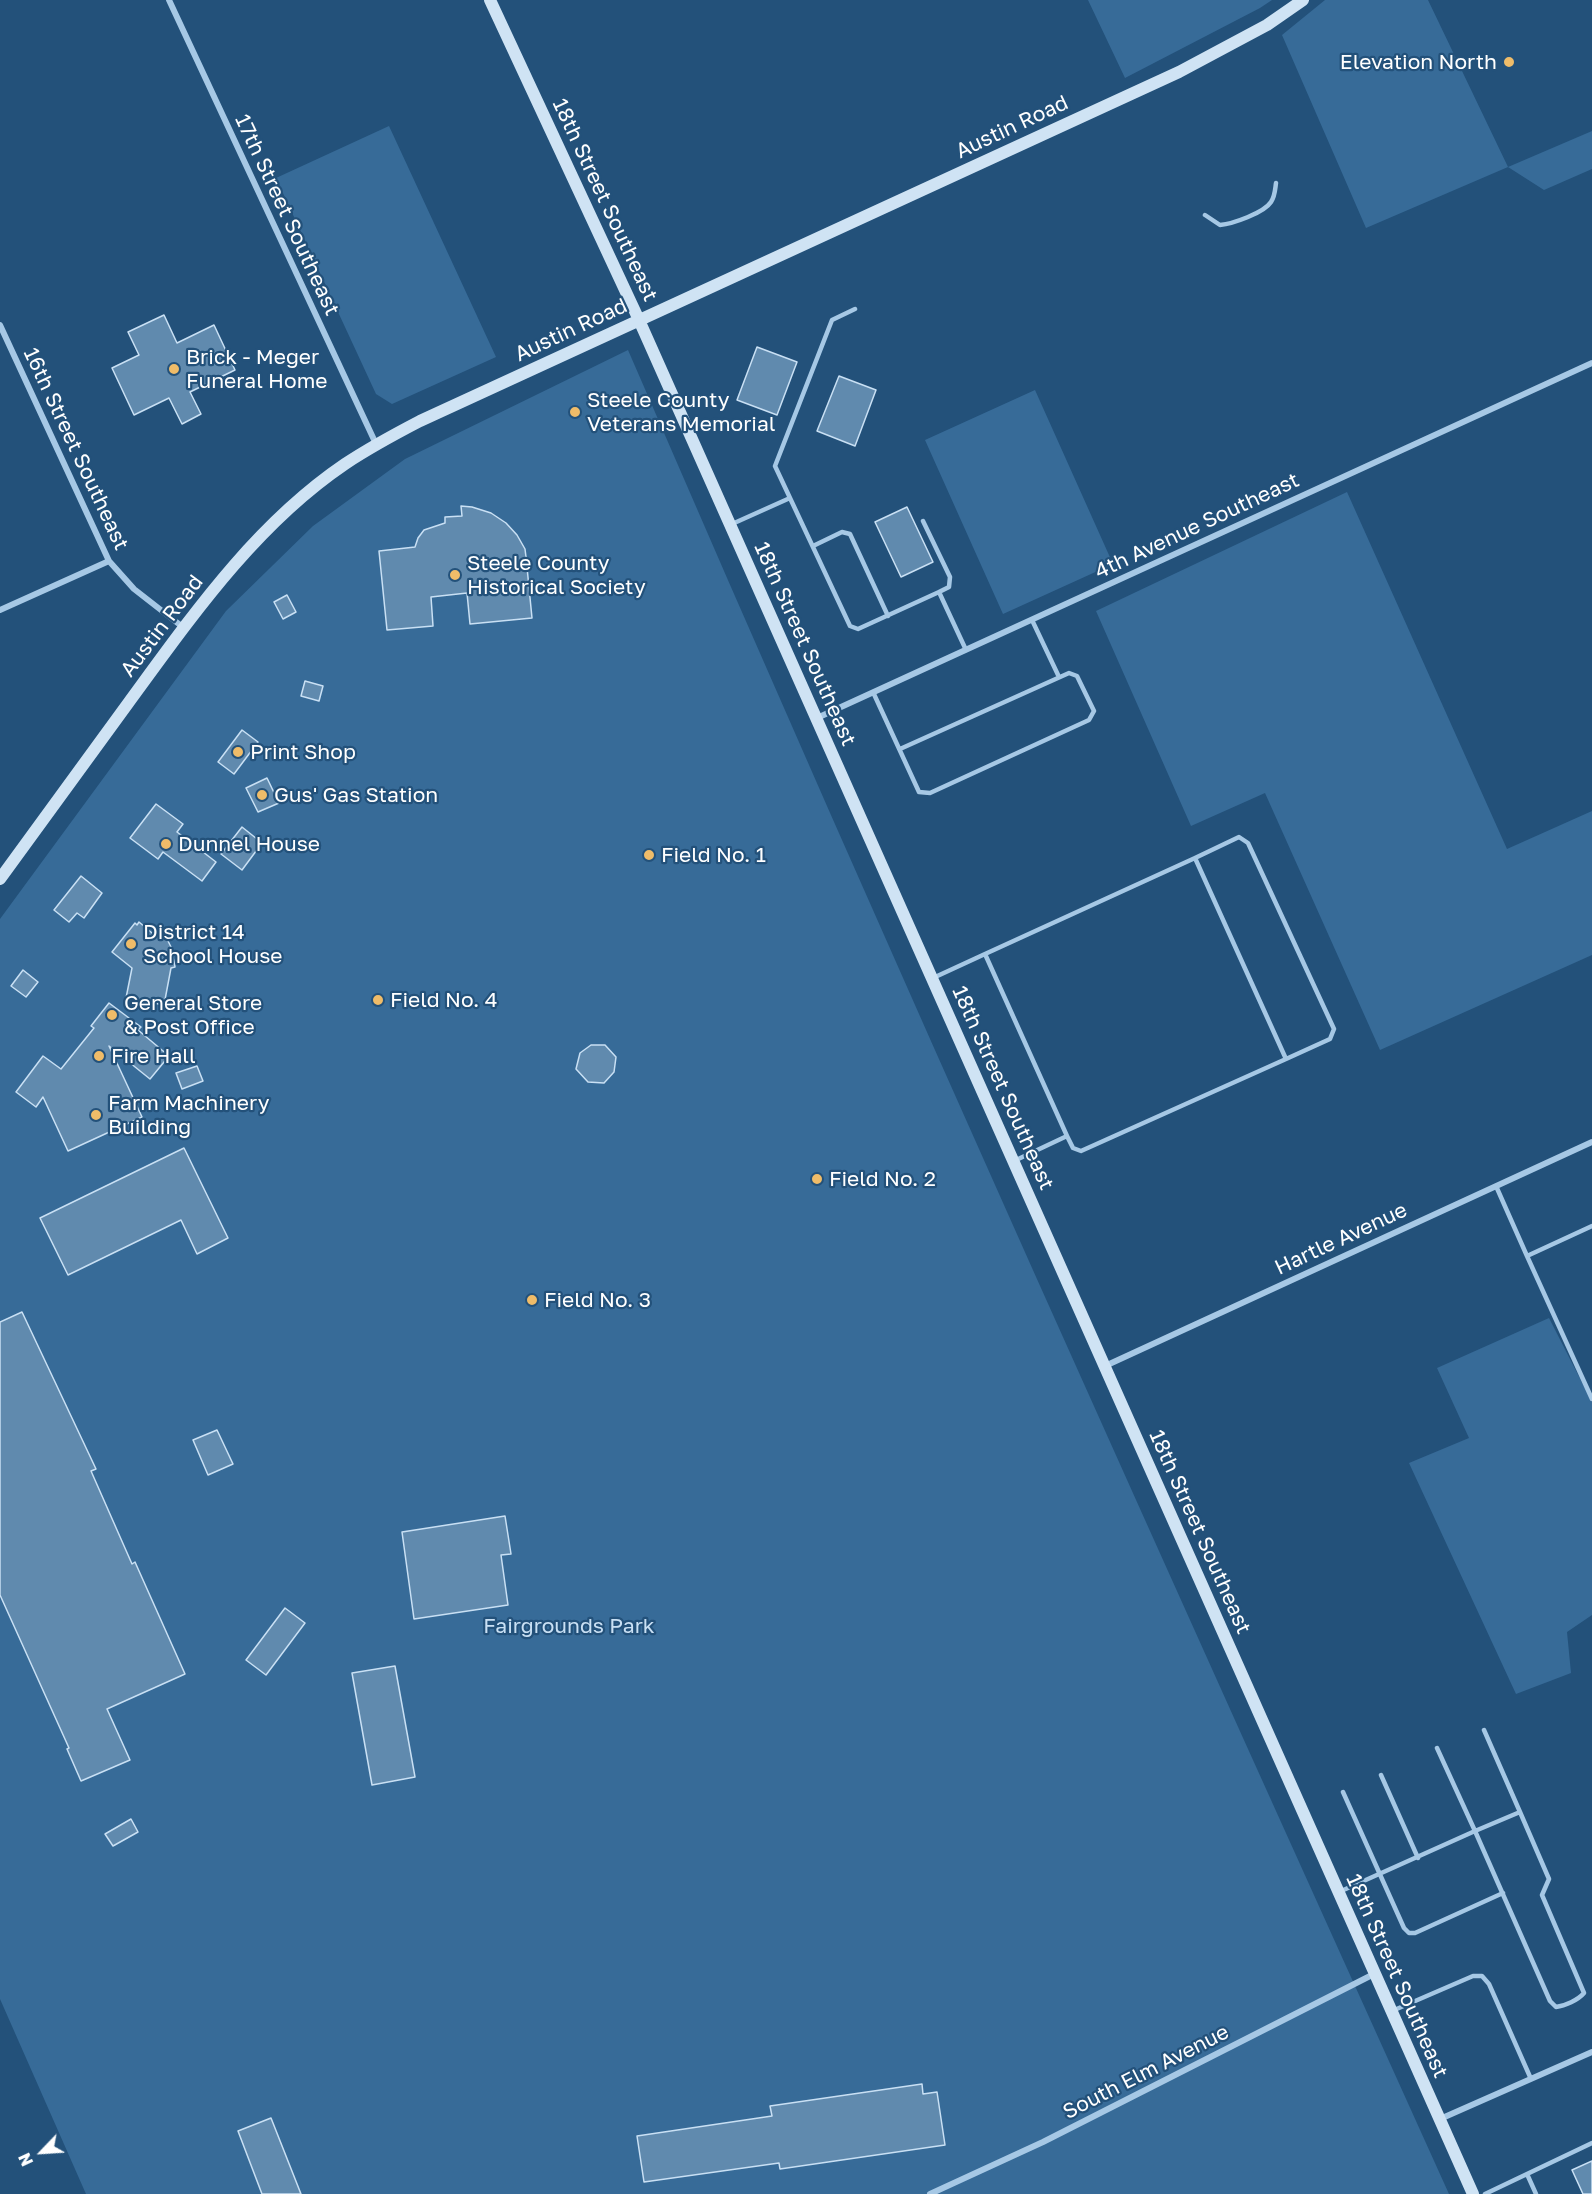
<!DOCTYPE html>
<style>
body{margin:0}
#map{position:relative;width:1592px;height:2194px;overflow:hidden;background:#23517a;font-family:"Golos Text",sans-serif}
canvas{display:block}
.north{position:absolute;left:12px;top:2122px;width:60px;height:60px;-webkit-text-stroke:4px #23517a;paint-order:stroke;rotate:245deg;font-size:16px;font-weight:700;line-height:24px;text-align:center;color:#fff}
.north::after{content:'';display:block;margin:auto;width:21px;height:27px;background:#fff;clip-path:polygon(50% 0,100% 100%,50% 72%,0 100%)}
</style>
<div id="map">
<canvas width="1592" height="2194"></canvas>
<div class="north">N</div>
</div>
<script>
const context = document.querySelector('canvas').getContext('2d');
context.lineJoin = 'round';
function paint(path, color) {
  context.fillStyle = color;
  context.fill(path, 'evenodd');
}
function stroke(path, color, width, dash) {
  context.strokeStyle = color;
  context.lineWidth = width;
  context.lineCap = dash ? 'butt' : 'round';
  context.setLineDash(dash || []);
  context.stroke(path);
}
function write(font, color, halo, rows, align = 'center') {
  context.font = font + ' "Golos Text",sans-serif';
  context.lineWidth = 4.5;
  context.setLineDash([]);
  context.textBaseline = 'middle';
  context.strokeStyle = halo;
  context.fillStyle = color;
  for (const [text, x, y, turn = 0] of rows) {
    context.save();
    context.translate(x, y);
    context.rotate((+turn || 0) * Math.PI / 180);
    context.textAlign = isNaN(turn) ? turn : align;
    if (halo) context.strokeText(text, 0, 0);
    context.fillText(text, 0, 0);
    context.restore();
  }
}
const green = new Path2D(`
 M1088,0H1272L1260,8L1125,78Z
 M1325,0H1428L1508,167L1592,131V169L1544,190L1508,167L1366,228L1282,35Z
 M389,126L496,357L392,404L376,394L276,178Z
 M628,350C895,968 1172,1581 1449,2194H86L0,1999V919L226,611L313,526L405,459Z
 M1035,390L1113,564L1003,614L925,440Z
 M1347,492L1507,849L1592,811V955L1380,1050L1265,793L1191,826L1096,611Z
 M1549,1318L1592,1402V1615L1567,1632L1571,1673L1516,1694L1409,1463L1469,1438L1437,1368Z`);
const building = new Path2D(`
 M164,315L177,343L214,325L235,370L190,392L201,414L182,424L169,398L134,415L112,368L139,355L128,332Z
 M757,347L797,362L777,415L737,400Z
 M839,376L876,390L855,446L817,431Z
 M461,506L472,507L491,513L506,523L517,535L525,549L526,557L532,618L470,624L467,593L431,597L433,626L387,630L379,551L415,547L418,538L424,530L445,523V517L462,516Z
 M907,507L933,562L901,577L875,522Z
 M287,595L296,612L283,619L274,602Z
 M305,681L323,686L319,701L301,696Z
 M242,730L258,742L234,774L218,762Z
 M267,778L279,803L258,812L246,788Z
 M156,804L183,824L177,832L216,862L202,881L163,852L158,859L130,838Z
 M242,827L262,843L242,870L221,854Z
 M81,876L102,893L84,918L77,913L69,922L54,910Z
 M139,922L152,933L156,929L159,931L162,929L171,947L175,967L171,968L164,1005L126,998L132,968L112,952L135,923L137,925Z
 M23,970L38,982L26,997L11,986Z
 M109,1003L141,1027L138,1030L169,1056L150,1079L109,1046L142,1117L68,1151L43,1097L36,1107L16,1092L43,1056L61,1069L94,1028L91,1026Z
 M591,1045H605L616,1057L614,1072L604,1083L588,1082L576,1069L580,1053Z
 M197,1066L203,1081L182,1089L176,1073Z
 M184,1148L228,1238L197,1254L181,1220L68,1275L40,1218Z
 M22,1312L96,1469L91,1471L132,1564L135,1562L185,1674L107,1709L130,1760L81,1781L67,1749L69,1748L0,1595V1322Z
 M217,1430L233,1464L208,1475L193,1440Z
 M505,1516L511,1554L501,1555L508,1605L414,1619L402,1532Z
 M285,1608L305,1623L266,1675L246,1660Z
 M395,1666L415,1777L372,1785L352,1673Z
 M131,1819L138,1832L113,1846L105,1834Z
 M922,2084L923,2094L937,2092L945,2145L780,2169L779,2163L644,2182L637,2136L772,2116L770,2106Z
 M271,2118L301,2194H262L238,2131Z
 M1592,2161V2194H1583L1572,2170Z`);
const lane = new Path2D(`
 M1205,215L1220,225C1232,224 1264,213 1271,202C1275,196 1275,190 1276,183
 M855,309L832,320L775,466L850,626L858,629L939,592L966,650
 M923,521L950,577L949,587L939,592
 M732,524L790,498
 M813,546L842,532L850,534L888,616
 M1032,620L1059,677
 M873,692L919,792L930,793L1089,720L1094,711L1077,676L1069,673L900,749
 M1195,858L1239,837L1248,843L1334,1029L1330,1039L1286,1059
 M985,954L1195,858L1286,1059L1081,1151L1073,1148L1067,1136
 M933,978L985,954L1067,1136L1014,1161
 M1496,1186L1527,1256L1592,1226
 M1527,1256L1592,1399
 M1484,1730L1520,1812
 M1381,1775L1418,1858
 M1343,1792L1404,1928L1409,1933H1415L1503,1893
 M1339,1892L1475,1831L1550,2001L1556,2007C1565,2006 1578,2000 1584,1993L1542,1895L1549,1879L1520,1812L1475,1831L1437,1748
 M1392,2011L1473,1976H1482L1489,1984L1531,2079
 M1527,2174L1536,2194
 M1485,2194L1592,2143`);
const street = new Path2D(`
 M169,0L376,444
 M0,325L109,561L134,589L184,628
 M0,610L109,561
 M817,718L1592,363
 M1105,1366L1592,1142
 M1440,2119L1592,2052
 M930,2194L1043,2142L1374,1974`);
const secondary = new Path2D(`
 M490,0L639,320L1473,2194
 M0,879C43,820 86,761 129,702C192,616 255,525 345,464C369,448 395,434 420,421L1179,72L1267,25L1303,0`);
const markers = [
 [1509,62,6,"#efbc69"],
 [174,369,6,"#efbc69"],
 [575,412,6,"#efbc69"],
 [455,575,6,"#efbc69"],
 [238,752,6,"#efbc69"],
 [262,795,6,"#efbc69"],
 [166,844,6,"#efbc69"],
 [649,855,6,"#efbc69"],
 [131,944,6,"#efbc69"],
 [378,1000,6,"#efbc69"],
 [112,1015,6,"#efbc69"],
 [99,1056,6,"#efbc69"],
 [96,1115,6,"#efbc69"],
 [817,1179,6,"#efbc69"],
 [532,1300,6,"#efbc69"]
];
const poiNames = [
 ["Elevation North",1497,62,"right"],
 ["Brick - Meger",186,357],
 ["Funeral Home",186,381],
 ["Steele County",587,400],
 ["Veterans Memorial",587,424],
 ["Steele County",467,563],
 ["Historical Society",467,587],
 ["Print Shop",250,752],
 ["Gus' Gas Station",274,795],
 ["Dunnel House",178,844],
 ["Field No. 1",661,855],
 ["District 14",143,932],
 ["School House",143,956],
 ["Field No. 4",390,1000],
 ["General Store",124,1003],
 ["& Post Office",124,1027],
 ["Fire Hall",111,1056],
 ["Farm Machinery",108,1103],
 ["Building",108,1127],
 ["Field No. 2",829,1179],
 ["Field No. 3",544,1300]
];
const streetNames = [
 ["Austin Road",1012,127,-25],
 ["18th Street Southeast",605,200,65],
 ["17th Street Southeast",287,215,65],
 ["Austin Road",571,330,-25],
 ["16th Street Southeast",76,449,65],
 ["4th Avenue Southeast",1197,526,-25],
 ["Austin Road",162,626,-53],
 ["18th Street Southeast",805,644,66],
 ["18th Street Southeast",1003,1088,66],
 ["Hartle Avenue",1341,1239,-25],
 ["18th Street Southeast",1200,1532,66],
 ["18th Street Southeast",1397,1976,66],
 ["South Elm Avenue",1146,2072,-27]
];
const parkNames = [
 ["Fairgrounds Park",569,1626]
];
paint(green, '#376b98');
paint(building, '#608aae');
stroke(building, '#c9e0f4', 1.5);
stroke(lane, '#a6c8e5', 4.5);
stroke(street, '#a6c8e5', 6);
stroke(secondary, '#cfe3f4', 12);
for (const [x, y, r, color] of markers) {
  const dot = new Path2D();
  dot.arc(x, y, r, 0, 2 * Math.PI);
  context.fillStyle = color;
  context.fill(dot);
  stroke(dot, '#23517a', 2);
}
write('21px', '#fff', '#23517a', poiNames, 'left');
write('21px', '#fff', '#23517a', streetNames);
write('21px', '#c9e0f4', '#23517a', parkNames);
</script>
